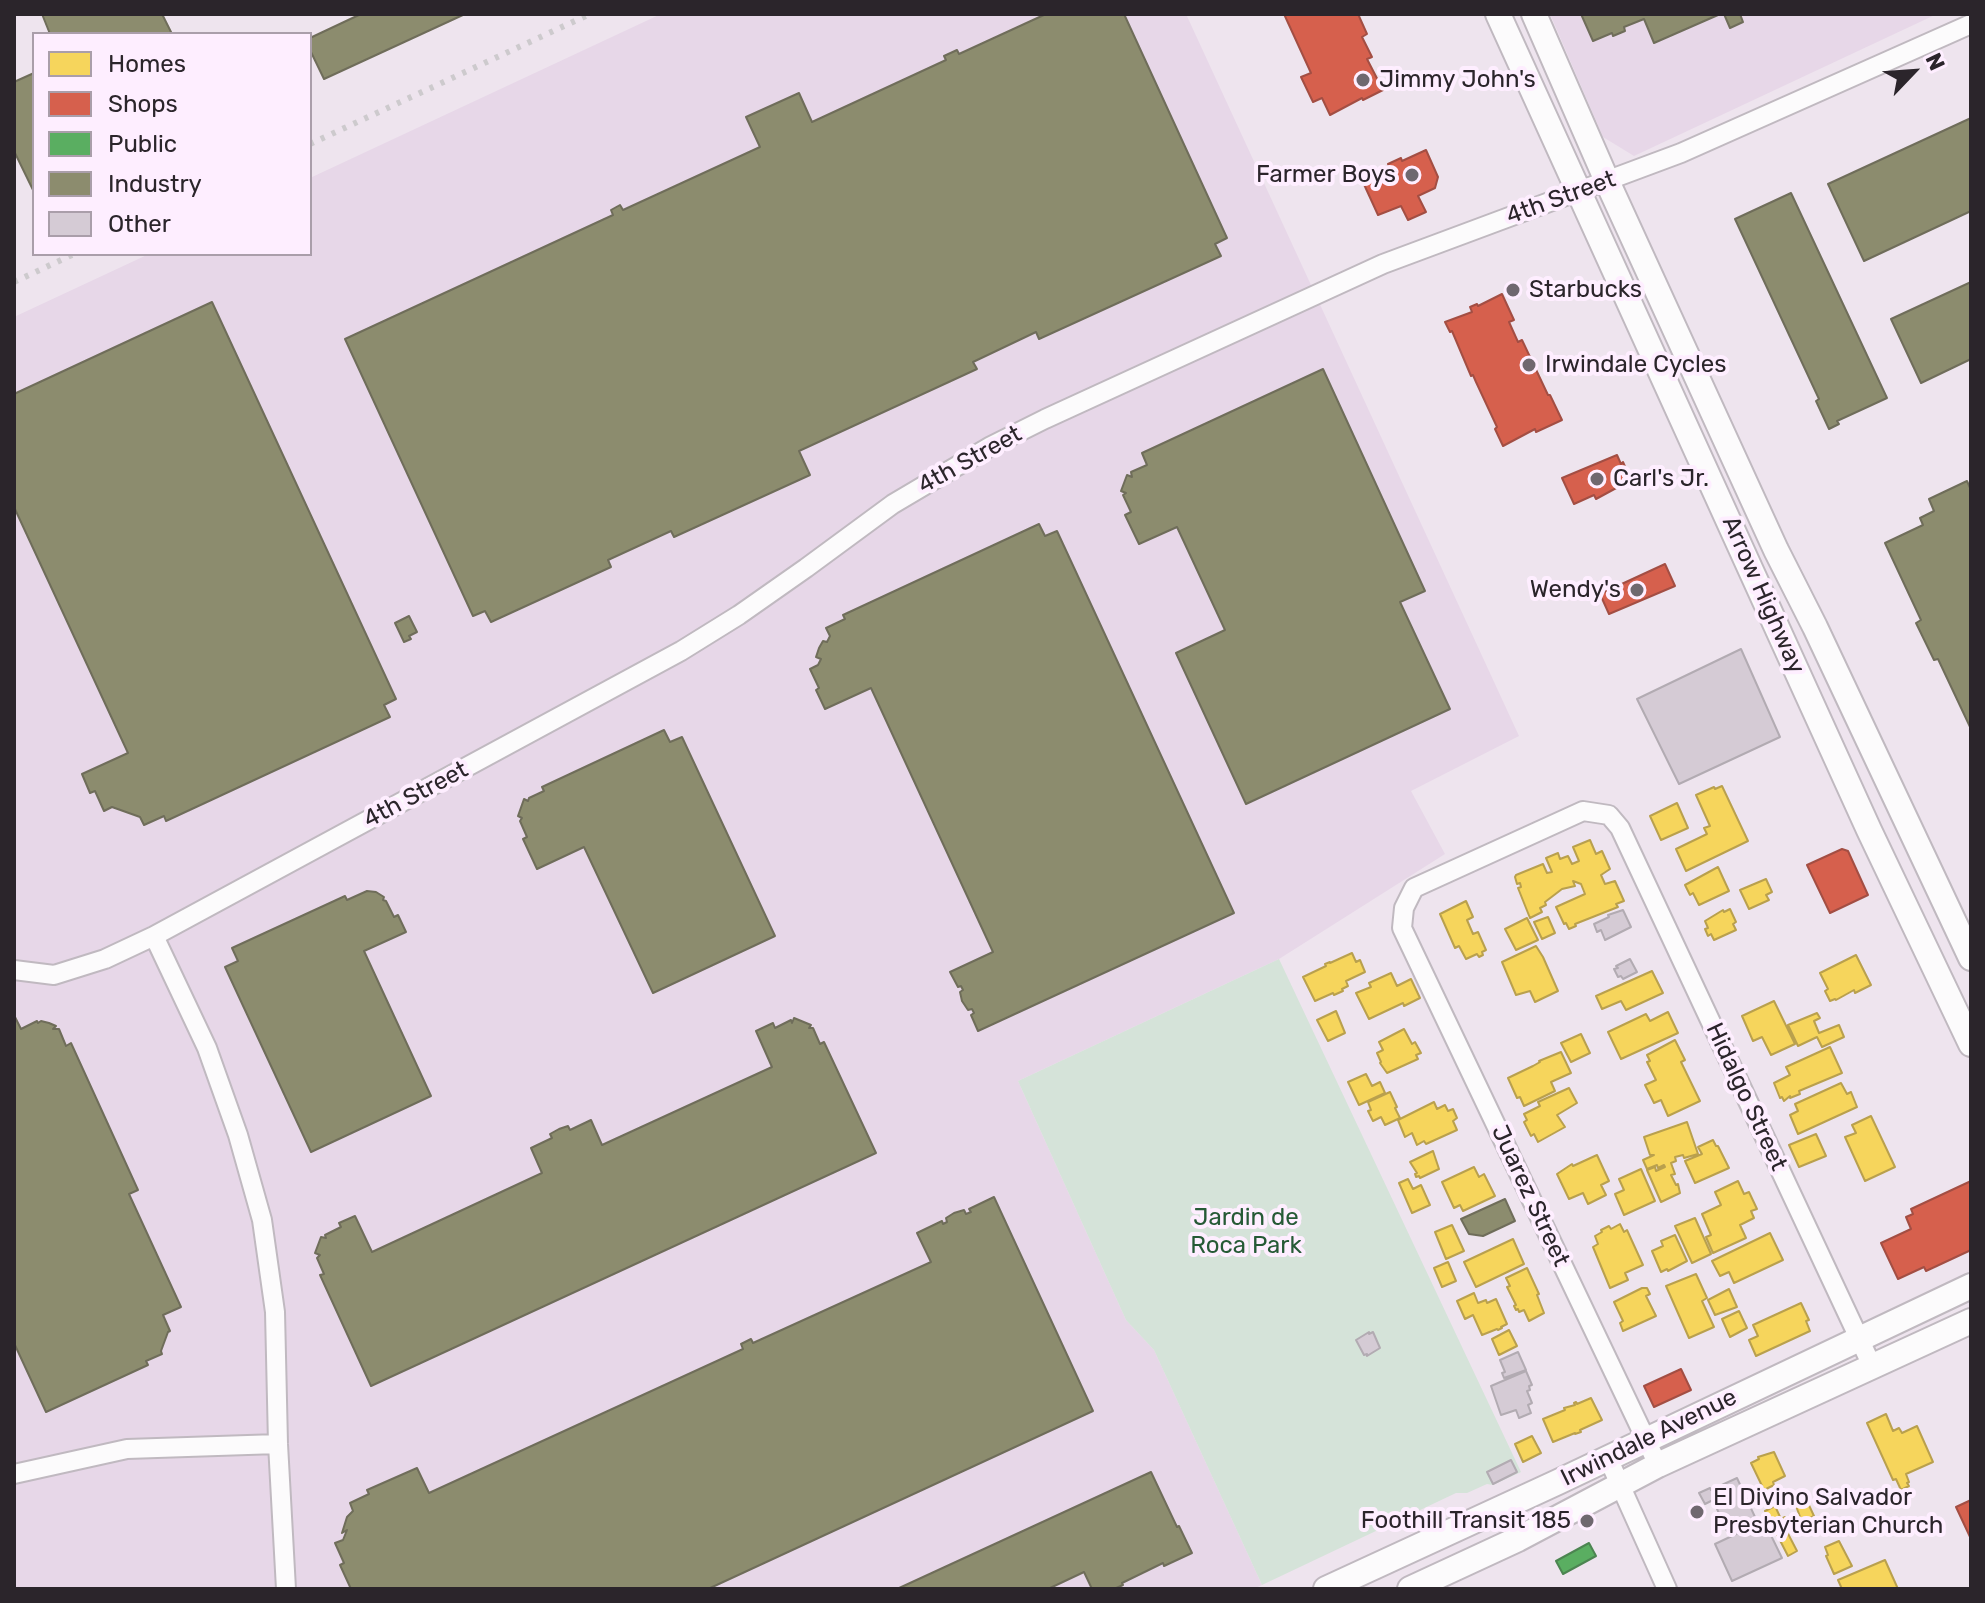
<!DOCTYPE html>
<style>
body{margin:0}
#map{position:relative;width:1985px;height:1603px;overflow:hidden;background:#eee4ee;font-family:Rubik,sans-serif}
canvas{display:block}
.frame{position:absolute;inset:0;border:16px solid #2b252b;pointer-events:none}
.legend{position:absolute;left:32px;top:32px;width:280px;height:224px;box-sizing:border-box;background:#feeeff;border:2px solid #aa9eaa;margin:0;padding:10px 14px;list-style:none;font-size:24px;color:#2b252b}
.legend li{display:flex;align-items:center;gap:16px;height:40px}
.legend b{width:40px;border:2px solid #aa9eaa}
.north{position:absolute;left:1873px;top:32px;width:80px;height:80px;-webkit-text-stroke:6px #feeeff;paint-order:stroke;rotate:65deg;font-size:22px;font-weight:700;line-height:32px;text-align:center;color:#2b252b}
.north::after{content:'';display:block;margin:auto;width:28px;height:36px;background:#2b252b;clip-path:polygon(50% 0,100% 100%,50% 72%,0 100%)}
</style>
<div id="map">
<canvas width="1985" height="1603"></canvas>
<div class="frame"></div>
<ul class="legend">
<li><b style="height:22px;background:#f6d55c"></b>Homes</li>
<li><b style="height:22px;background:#d6604d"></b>Shops</li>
<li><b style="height:22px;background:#5aae61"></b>Public</li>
<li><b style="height:22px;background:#8c8c6e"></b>Industry</li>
<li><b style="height:22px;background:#d5cbd5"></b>Other</li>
</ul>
<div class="north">N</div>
</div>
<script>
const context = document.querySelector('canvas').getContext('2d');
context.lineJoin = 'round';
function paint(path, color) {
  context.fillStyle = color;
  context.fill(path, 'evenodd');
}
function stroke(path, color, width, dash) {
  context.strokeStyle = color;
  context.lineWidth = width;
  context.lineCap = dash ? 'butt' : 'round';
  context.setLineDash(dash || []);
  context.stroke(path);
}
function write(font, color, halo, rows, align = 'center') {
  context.font = font + ' Rubik,sans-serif';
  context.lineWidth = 8;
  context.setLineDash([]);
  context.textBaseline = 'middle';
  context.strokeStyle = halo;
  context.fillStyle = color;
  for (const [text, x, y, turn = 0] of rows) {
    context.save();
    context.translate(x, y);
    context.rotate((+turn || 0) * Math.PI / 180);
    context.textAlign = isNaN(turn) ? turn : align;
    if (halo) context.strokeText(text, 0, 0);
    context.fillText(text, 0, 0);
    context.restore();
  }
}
const built = new Path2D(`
 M661,14H1186L1519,736L1411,791L1445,854L1279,959L1018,1081L1126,1320L1154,1350L1262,1585L1253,1589H14V317L149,254H310V178Z
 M1550,14H1937L1634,156L1603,137Z`);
const green = new Path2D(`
 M1279,959L1521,1472L1493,1485L1487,1484L1467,1493H1456L1262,1585L1154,1350L1126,1320L1018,1081Z`);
const homes = new Path2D(`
 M1722,786L1748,841L1686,871L1676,849L1707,834L1704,828L1710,826L1696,795L1714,787L1715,789Z
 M1677,803L1688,828L1661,840L1650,816Z
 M1590,840L1596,854L1602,851L1610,869L1601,875L1605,884L1615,881L1624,901L1616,904L1618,907L1575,924L1576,926L1569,929L1566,923L1564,924L1556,907L1585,894L1581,884L1573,881L1575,886L1562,889L1545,902L1546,905L1540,908L1542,912L1530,918L1518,888L1521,887L1520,883L1517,884L1515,877L1516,875L1543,864L1547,873L1552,872L1546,858L1558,853L1560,859L1568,856L1572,864L1579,861L1573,847Z
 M1718,867L1729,891L1699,905L1693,893L1690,895L1685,885Z
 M1766,879L1772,892L1766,895L1769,900L1749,909L1740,890Z
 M1466,901L1473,917L1467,920L1473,934L1478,932L1486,950L1482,952L1483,955L1479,957L1477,954L1466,959L1459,946L1455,948L1440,914Z
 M1730,909L1736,922L1733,924L1736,930L1714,940L1711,934L1708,936L1705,929L1708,928L1705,921L1723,910L1724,912Z
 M1548,917L1555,933L1542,939L1534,922Z
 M1527,918L1538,940L1516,950L1505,929Z
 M1536,946L1543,957L1558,991L1535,1002L1530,991L1516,995L1502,962Z
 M1352,953L1356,962L1360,960L1365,972L1346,981L1348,986L1342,989L1343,991L1334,995L1333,993L1315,1001L1303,977L1326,966L1325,964L1330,962V963Z
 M1856,955L1871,985L1855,993L1854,990L1836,1000L1835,999L1830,1001L1825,991L1828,989L1820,973Z
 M1652,971L1663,993L1626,1010L1621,1001L1602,1009L1596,996Z
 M1391,973L1397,986L1411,979L1420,998L1404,1006L1403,1003L1369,1019L1356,993L1371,987L1369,983Z
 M1774,1001L1795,1044L1771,1055L1762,1037L1753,1041L1742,1016Z
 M1336,1011L1345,1033L1328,1041L1317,1020Z
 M1668,1012L1678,1033L1621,1059L1608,1032L1646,1014L1650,1021Z
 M1817,1013L1820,1018L1814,1021L1819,1033L1839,1025L1844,1037L1822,1047L1817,1037L1798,1046L1788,1025Z
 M1404,1029L1412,1044L1415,1042L1421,1053L1416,1055L1418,1059L1387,1073L1380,1063L1381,1062L1377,1053L1383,1050L1379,1042Z
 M1581,1034L1590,1053L1571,1062L1561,1043Z
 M1675,1040L1685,1060L1681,1062L1700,1101L1668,1116L1661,1100L1654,1103L1645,1085L1656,1080L1647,1062L1650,1061L1647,1055Z
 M1830,1047L1842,1073L1799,1091L1800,1094L1790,1098V1096L1784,1101L1782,1097L1780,1098L1774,1083L1790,1075L1786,1067Z
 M1561,1052L1571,1073L1551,1082L1555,1091L1524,1106L1520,1097L1517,1098L1508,1078L1533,1066L1540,1062L1539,1061Z
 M1366,1074L1372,1086L1380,1082L1385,1093L1359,1105L1348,1082Z
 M1841,1083L1847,1094L1851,1092L1857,1107L1798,1134L1790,1115L1798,1111L1795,1104Z
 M1569,1088L1577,1103L1557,1115L1565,1127L1538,1142L1534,1134L1531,1136L1524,1122L1527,1120L1524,1114L1540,1106L1538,1102Z
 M1390,1092L1397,1107L1395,1108L1400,1118L1385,1125L1381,1117L1373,1121L1368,1111L1371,1110L1368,1102Z
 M1434,1102L1437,1109L1445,1105L1448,1111L1453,1109L1457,1118L1453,1121L1457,1130L1426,1144L1424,1141L1417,1145L1412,1133L1405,1137L1398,1120Z
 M1871,1116L1895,1167L1865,1181L1845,1137L1856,1133L1852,1125Z
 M1687,1122L1698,1154L1684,1158L1683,1155L1675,1157L1676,1161L1671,1163L1675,1174L1671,1175L1676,1185L1678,1184L1680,1193L1661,1202L1647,1170L1655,1167L1656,1171L1665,1167L1664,1165L1658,1168L1657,1165L1647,1169L1643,1160L1654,1155H1650L1644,1137Z
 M1816,1134L1826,1156L1799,1167L1789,1145Z
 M1713,1140L1716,1146H1718L1729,1168L1695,1183L1685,1161L1702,1154L1698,1147Z
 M1433,1151L1439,1169L1420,1178L1419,1176L1416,1177L1415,1174L1417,1173L1410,1162Z
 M1597,1155L1609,1181L1601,1185L1606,1195L1588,1204L1583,1193L1569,1199L1557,1174L1572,1164L1573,1166Z
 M1474,1167L1479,1177L1484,1174L1495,1196L1463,1211L1460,1205L1454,1208L1442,1182Z
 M1641,1169L1655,1201L1624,1215L1615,1194L1624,1190L1619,1179Z
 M1408,1179L1413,1189L1421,1185L1430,1205L1412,1213L1399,1183Z
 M1738,1181L1744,1194L1749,1192L1757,1209L1751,1211L1754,1218L1740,1225L1746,1238L1713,1253L1706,1237L1711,1235L1702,1214L1721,1205L1715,1192Z
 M1695,1218L1711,1254L1692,1263L1675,1226Z
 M1620,1224L1624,1232L1627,1230L1643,1265L1625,1273L1628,1280L1610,1288L1593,1247L1598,1244L1595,1236L1602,1232L1601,1230L1609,1226L1611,1229Z
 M1452,1225L1464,1251L1446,1259L1435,1232Z
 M1770,1233L1783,1260L1734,1283L1729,1272L1720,1276L1712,1261Z
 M1675,1235L1687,1261L1668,1271L1667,1269L1661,1272L1652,1251L1663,1246L1661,1241Z
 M1513,1239L1524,1264L1476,1287L1464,1262Z
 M1448,1262L1456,1281L1442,1287L1434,1268Z
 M1527,1268L1539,1294L1537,1295L1544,1313L1529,1321L1524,1310L1519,1312L1518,1309L1516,1310L1514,1306L1516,1305L1507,1287L1510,1286L1506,1278Z
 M1696,1274L1707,1298L1702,1301L1714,1327L1689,1338L1666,1286Z
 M1642,1288H1647L1650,1294L1646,1296L1656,1316L1623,1331L1620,1323L1623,1321L1614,1302Z
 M1729,1289L1737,1307L1715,1315L1708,1300Z
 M1474,1293L1478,1303L1486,1300L1487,1303L1496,1299L1507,1324L1501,1327L1502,1328L1498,1330L1497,1329L1482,1335L1473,1315L1465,1319L1457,1301Z
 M1801,1303L1809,1320L1806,1321L1810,1331L1756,1356L1749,1340L1758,1336L1753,1325Z
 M1739,1311L1747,1328L1730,1337L1722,1319Z
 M1509,1330L1517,1346L1499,1355L1492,1339Z
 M1591,1398L1602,1420L1580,1430L1581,1432L1575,1434V1433L1553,1442L1543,1419L1565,1410L1564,1408L1575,1405L1574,1403L1576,1402L1577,1404Z
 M1886,1414L1893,1431L1899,1428L1902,1433L1917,1426L1933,1462L1906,1474L1909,1482L1907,1483L1909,1486L1901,1490L1896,1479L1893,1480L1867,1423Z
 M1532,1436L1541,1453L1523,1462L1515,1444Z
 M1774,1452L1785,1476L1773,1482L1774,1485L1764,1490L1751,1463L1759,1459L1758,1457Z
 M1807,1501L1814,1516L1802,1522L1796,1506Z
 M1775,1506L1781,1519L1785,1517L1787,1522L1783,1524L1797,1551L1788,1556L1765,1511Z
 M1839,1541L1852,1566L1834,1574L1826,1556L1828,1555L1825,1547Z
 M1885,1560L1898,1589H1842L1838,1580Z`);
const shops = new Path2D(`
 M1284,14H1358L1367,34L1362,37L1372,57L1367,59L1383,90L1363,100L1362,98L1330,115L1322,98L1313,102L1301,77L1311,73Z
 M1426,150L1438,177L1435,188L1418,196L1426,212L1408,220L1401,206L1378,215L1362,180L1366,178L1365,176L1389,166L1388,164L1401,158L1402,161Z
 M1502,294L1514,320L1509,322L1518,342L1522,340L1548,395H1550L1562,420L1536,432L1535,429L1503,446L1495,429L1497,427L1476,382L1473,375L1471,376L1452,331L1450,332L1445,322L1472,312L1470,307L1477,304L1478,306Z
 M1617,455L1621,464L1623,462L1631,480L1596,499L1594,495L1574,504L1562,478Z
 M1665,564L1675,586L1609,614L1600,594Z
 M1842,849L1848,851L1868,895L1830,913L1807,865Z
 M1971,1181V1250L1926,1271L1924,1267L1898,1279L1881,1243L1911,1229L1906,1217L1913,1214L1911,1209Z
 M1681,1369L1691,1390L1654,1407L1644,1386Z
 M1971,1500V1539L1956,1507Z`);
const public = new Path2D(`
 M1589,1543L1596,1556L1563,1574L1556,1561Z`);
const industry = new Path2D(`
 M42,14H162L172,34H50Z
 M361,14H465L324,79L310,50V38Z
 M1046,14H1124L1227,238L1215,244L1221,256L1039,339L1036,332L973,362L977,369L799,451L810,475L674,537L671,531L608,560L611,567L491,622L485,611L473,616L345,339L613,215L611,210L620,205L623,210L760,147L746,117L799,93L812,122L946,60L944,56L957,50L959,54Z
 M1581,14H1717L1718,15L1654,43L1644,19L1624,27L1625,31L1613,36L1612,33L1593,41Z
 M1724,14H1740L1743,22L1730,28Z
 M34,73V192L14,151V82Z
 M1971,118V211L1864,261L1828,184Z
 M1791,193L1887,398L1837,421L1839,424L1829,429L1816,401L1819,399L1735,219Z
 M1971,282V359L1921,383L1891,319Z
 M212,302L396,699L384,705L390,717L166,821L164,816L144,825L140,817L112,807L104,811L95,791L90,793L82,774L128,753L14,507V394Z
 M1323,369L1425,591L1400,602L1450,709L1246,804L1176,653L1225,630L1177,527L1139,544L1125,515L1131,512L1123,495L1126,493L1121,491L1127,475L1132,477L1131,472L1147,465L1142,453Z
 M1967,481L1971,490V729L1938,659L1934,660L1916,623L1921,620L1885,543L1923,525L1920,518L1934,511L1929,499Z
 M1039,524L1045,536L1057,531L1234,913L978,1031L971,1015L974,1013L972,1009L968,1010L962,1001L960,992L963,990L961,986L958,987L950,972L993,952L871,688L825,709L816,690L819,688L810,669L818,665L821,659L816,657L819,648L823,641L827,642L830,636L826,628L845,619L843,615Z
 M409,616L417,632L409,636L411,639L404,642L395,623Z
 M664,730L670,742L682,737L775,936L653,993L584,847L537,869L523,839L527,837L520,821L522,818L518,816L524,799L528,801L529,798L544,791L542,787Z
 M367,891L376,892L384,897L383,900L386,901L394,917L398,915L406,932L364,951L431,1096L311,1152L225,967L238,961L232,948L345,896L347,900Z
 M14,1015L21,1029L37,1021L38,1023L41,1021L49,1023L56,1026L53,1029H59L66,1046L71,1043L138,1190L129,1194L181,1307L163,1315L170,1331L168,1332L161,1351L162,1354L146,1361L148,1365L46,1412L14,1343Z
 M794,1018L811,1025L809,1028H813L820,1044L824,1042L876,1153L371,1386L320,1275L324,1274L317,1258L320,1255L315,1253L321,1237L326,1238L325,1235L341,1227L339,1223L355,1216L372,1252L542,1173L531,1148L552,1138L550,1134L559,1129L568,1126L570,1130L591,1120L602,1145L772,1067L756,1031L773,1023L775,1028L791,1020L792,1023Z
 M994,1197L1093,1411L708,1589H351L340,1565L344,1563L335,1543L343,1540L347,1530L342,1533L347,1517L353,1511L350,1503L369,1494L367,1490L417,1468L429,1493L743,1349L741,1344L751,1339L753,1343L931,1262L917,1233L942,1221L943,1224L947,1222L946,1218L954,1213L964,1210L966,1214L971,1212L969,1209Z
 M1505,1199L1515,1221L1483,1236L1469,1234L1461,1219Z
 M1151,1472L1177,1527L1179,1526L1192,1553L1164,1566L1163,1563L1122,1583L1123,1585L1114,1589H1092L1084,1572L1048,1589H897Z`);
const building = new Path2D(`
 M1741,649L1780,737L1679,784L1637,699Z
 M1623,910L1631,927L1605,940L1601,930L1597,932L1594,924L1609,917L1608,915Z
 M1630,959L1637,972L1623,979L1621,976L1618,977L1614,969L1618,968L1616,966Z
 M1369,1332V1334L1373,1332L1380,1348L1367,1356V1354L1364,1355L1356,1340Z
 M1518,1352L1526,1370L1504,1378L1502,1373L1505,1372L1500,1360Z
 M1526,1371L1532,1385L1529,1386L1530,1390L1527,1391L1532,1403L1528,1405L1531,1413L1519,1418L1516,1410L1501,1415L1491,1386Z
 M1511,1460L1517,1472L1493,1484L1487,1472Z
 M1737,1478L1755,1517L1747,1521L1750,1525L1736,1532L1734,1528L1727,1531L1713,1500L1705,1504L1699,1493L1710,1488L1711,1490Z
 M1764,1521L1782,1558L1732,1581L1715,1544Z`);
const minor = new Path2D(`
 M154,936L207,1048L238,1135L262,1220L275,1312L278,1444L286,1589
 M14,970L54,975L105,959L154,936L681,651L739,615L806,568L893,504L991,446L1045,419L1383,264L1681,153L1971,24
 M1608,1458L1667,1589
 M1658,1465L1402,928L1404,908L1414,888L1583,811L1609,815L1620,828L1872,1366
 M14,1474L127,1449L278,1444`);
const major = new Path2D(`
 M1498,14L1869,830L1971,1044
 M1534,14L1607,181L1776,550L1815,627L1971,958
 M1326,1589L1558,1482L1971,1286
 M1410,1589L1518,1539L1658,1465L1971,1321`);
const rail = new Path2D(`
 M310,144L590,14
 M14,282L74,254`);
const markers = [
 [1363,80,8,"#6f686f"],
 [1412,175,8,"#6f686f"],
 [1513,290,8,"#6f686f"],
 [1529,365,8,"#6f686f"],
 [1597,479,8,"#6f686f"],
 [1637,590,8,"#6f686f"],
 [1697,1512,8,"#6f686f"],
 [1587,1521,8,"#6f686f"]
];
const poiNames = [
 ["Jimmy John's",1379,80],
 ["Farmer Boys",1396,175,"right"],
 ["Starbucks",1529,290],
 ["Irwindale Cycles",1545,365],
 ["Carl's Jr.",1613,479],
 ["Wendy's",1621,590,"right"],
 ["El Divino Salvador",1713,1498],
 ["Presbyterian Church",1713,1526],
 ["Foothill Transit 185",1571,1521,"right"]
];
const streetNames = [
 ["4th Street",1561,198,-20],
 ["4th Street",970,460,-29],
 ["Arrow Highway",1763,595,66],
 ["4th Street",416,795,-28],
 ["Hidalgo Street",1746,1097,65],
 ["Juarez Street",1530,1196,65],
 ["Irwindale Avenue",1649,1438,-26]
];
const parkNames = [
 ["Jardin de",1246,1218],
 ["Roca Park",1246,1246]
];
paint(built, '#e7d7e8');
paint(green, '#d5e3d9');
paint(homes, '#f6d55c');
stroke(homes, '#b9a04d', 2);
paint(shops, '#d6604d');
stroke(shops, '#a34e43', 2);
paint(public, '#5aae61');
stroke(public, '#4c8551', 2);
paint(industry, '#8c8c6e');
stroke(industry, '#6f6d5a', 2);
paint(building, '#d5cbd5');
stroke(building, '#b2abb2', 2);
stroke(minor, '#c0b9c0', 22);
stroke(major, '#c0b9c0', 28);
stroke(minor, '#fcfbfc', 18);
stroke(major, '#fcfbfc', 24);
stroke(rail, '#cdcacd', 6, [4, 8]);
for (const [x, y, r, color] of markers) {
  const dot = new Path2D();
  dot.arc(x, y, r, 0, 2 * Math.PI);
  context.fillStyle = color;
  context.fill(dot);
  stroke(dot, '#feeeff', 3);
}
write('24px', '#2b252b', '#feeeff', poiNames, 'left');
write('24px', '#2b252b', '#feeeff', streetNames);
write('24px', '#265a36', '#feeeff', parkNames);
</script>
